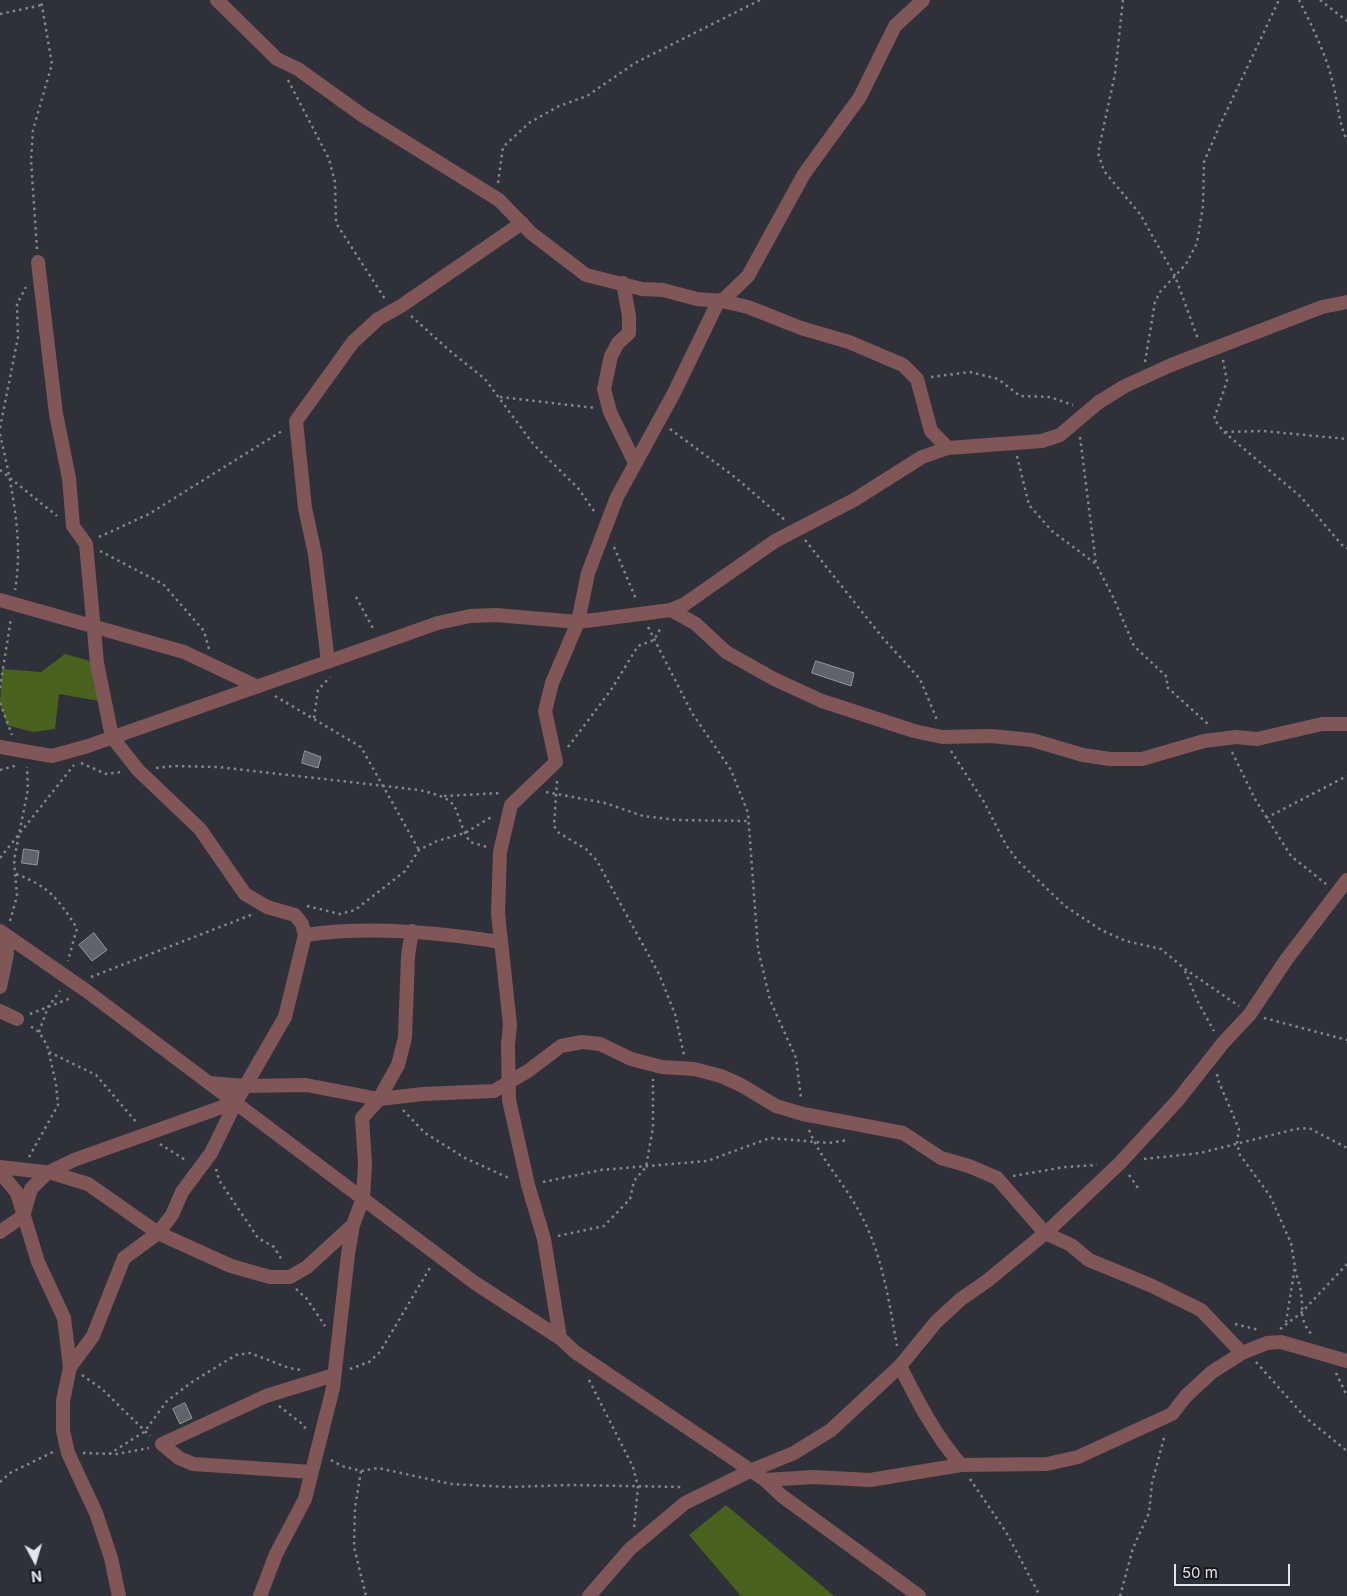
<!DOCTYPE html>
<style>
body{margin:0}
#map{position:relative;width:1347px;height:1596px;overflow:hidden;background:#2f313a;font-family:Inter,sans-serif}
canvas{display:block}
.north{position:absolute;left:10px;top:1536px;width:50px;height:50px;-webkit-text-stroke:4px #18191d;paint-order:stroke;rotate:174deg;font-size:14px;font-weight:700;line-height:20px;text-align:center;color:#e4e5eb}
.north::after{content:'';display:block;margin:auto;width:18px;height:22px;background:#e4e5eb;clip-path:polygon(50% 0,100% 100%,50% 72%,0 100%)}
.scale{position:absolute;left:1174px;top:1564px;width:116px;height:22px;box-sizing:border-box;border:2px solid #e4e5eb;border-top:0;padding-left:6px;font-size:15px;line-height:18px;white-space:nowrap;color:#e4e5eb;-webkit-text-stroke:4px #18191d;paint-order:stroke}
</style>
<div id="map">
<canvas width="1347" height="1596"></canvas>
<div class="north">N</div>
<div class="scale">50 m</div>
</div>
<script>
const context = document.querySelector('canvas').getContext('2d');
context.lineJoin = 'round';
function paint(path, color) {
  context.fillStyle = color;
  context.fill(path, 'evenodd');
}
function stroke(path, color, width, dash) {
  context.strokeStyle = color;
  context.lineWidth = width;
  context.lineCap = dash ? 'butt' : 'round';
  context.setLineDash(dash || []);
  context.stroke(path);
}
const green = new Path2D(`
 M65,654L97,663L105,702L59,694L55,729L33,732L7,725L0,703L2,669L41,672Z
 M726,1505L834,1596H741L689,1535Z`);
const building = new Path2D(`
 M816,661L854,673L851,686L812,673Z
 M305,751L321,757L318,768L302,763Z
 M24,849L39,851L37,865L22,863Z
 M94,933L107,950L92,961L79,945Z
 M185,1403L192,1418L180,1424L173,1409Z`);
const path = new Path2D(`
 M1123,0L1115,74L1098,153L1104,171L1140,214L1175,276L1198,339
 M1299,0C1311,24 1324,50 1331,76C1338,99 1337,118 1347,141
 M1320,0L1347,21
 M0,14L42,5
 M288,80L329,159L335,182L336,223L385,299
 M498,183L503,147L529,123L559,106L587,96L635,63L760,0
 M37,249L31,160L33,130L52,64L41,0
 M411,316L450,351L485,379L534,445L578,488L596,514
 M1223,360L1227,381L1214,419L1224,432L1301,497L1342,545L1347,548
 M1145,362L1155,302L1160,292L1186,264L1197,243L1203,206L1204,162L1219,127L1279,0
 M931,377L970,372L998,379L1020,396L1050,397L1073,405
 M500,397L596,408
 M0,428L18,337L17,304L26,287
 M670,429L736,478L785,520
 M1225,432L1263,431L1347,439
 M0,434C11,483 24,539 15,590
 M1080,437L1096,564
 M1017,456L1029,505L1052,531L1096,564L1114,599L1134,646L1167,677V687L1209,725
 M0,470L57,516
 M99,537L149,514L282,431
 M805,540L882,637L920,679L938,722
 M614,547L636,599
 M100,551L163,584L204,631L209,649
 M356,597L374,630
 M648,627L692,713L731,770L748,813L758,949L770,1000L796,1058L801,1098
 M0,688L11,618
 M275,696L361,747L419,850
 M0,703L12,735
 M314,718L318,690L330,677
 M568,747L611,690L638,646L654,640L662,626
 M951,751L984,802L1006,845L1018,861L1065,906L1101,930L1126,941L1161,949L1185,969L1239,1006
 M1232,752L1255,799L1291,856L1326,884
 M81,763L106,774L121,772
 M156,768L173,766L219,767L419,790C467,801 449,807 470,842L487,847
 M0,770L18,765
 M557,781L554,826L559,833L586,849L597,861L659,974L675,1014L684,1055
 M546,792L605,803L643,816L676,820L749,821
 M444,796L501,793
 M1266,818L1347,776
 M0,858L74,765
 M16,874C50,887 57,898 77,928L68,961
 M307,906L340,914L355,910L405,871L419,850L437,841L465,833L493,816
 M10,921L17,896L14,860L28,789L27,767
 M1185,971L1198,1002L1214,1031
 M91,977L251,915
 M30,1014L71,998
 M1264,1018L1347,1040
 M39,1032L48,1007L60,991
 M49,1052L96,1075L137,1123
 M1217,1074L1218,1080L1239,1129L1237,1143L1240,1155L1270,1196L1291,1243L1295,1267L1286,1322
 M403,1110L425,1133L465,1158L511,1179
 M809,1130C820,1157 838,1176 853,1201C881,1245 888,1296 897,1346
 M160,1144L187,1161
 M29,1157L58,1105L56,1084L47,1045L39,1032L30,1026
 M1144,1159L1200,1153L1296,1129L1309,1128L1347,1148
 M216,1169L219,1180L258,1238L274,1247L283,1262
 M1129,1175L1138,1188
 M1013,1176L1065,1167L1097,1165
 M543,1182L601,1170L707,1161L770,1138L828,1143L849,1140
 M558,1236L604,1226L630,1199L634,1181L646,1167L653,1127V1079
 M1295,1269C1297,1277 1300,1285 1301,1293C1304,1312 1298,1318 1312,1335
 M296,1289L307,1299L325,1326
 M1235,1324L1259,1330
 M1280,1329L1301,1313L1347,1264
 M1256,1362L1305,1417L1347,1451
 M350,1369L369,1362L380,1352L431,1266
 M1336,1373L1347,1396
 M82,1375L102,1389L150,1436
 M589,1380L633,1467L638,1487L634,1528
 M279,1406L301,1423L307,1430
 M83,1453L117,1454L149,1448
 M109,1454L144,1432L167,1401L192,1382L236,1355L250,1353L289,1368L301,1370
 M331,1460L342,1466L361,1471L378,1468L451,1484L509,1487L572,1485L683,1487
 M361,1471L355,1508L354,1547L366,1596
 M970,1479L1006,1532L1040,1596
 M0,1482L10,1473L53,1452
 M1120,1596L1133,1548L1149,1513L1152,1483L1165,1434`);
const minor = new Path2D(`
 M217,0L277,59L298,69L362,115L499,200L531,233L586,275L642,289L663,290L697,299L722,301L748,307L801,328L849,342L903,365L917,379L931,431L948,448
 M38,262L56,414L69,478L73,526L86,544L97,663L112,737L138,770L200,829L245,894L267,907L295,915L302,924L305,935L285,1017L236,1102L211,1153L182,1192L172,1215L158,1233L124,1258L93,1336L70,1367
 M623,283L629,316V333L618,343L611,356L604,389L610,412L635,463
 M722,301L748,276L804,174L860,97L895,26L923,0
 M0,600L184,652L256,686
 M671,610L696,624L726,652L774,679L822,701L914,731L942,737L991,736L1032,740L1083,755L1110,759H1142L1204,741L1236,737L1257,739L1322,724H1347
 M328,662L315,554L305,508L296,421L353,342L378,319L401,306L522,223
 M0,747L52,756L88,746L438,623L470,616L496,615L578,622L671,610L685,604L775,541L854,500L922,457L948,448L1042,441L1060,435L1099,402L1125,386L1171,365L1322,307L1347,302
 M0,931L88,992L475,1283L560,1338L575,1352L765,1480L782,1496L919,1596
 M305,935C371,926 435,932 501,942
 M0,987L7,954L6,935
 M0,1011L17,1019
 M210,1083L245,1086L306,1085L379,1099L423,1094L494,1091L528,1071L561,1046L582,1042L600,1044L631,1059L662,1067L694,1069L721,1076L741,1085L776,1106L803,1114L903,1133L941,1158L969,1166L997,1178L1045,1233L1071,1245L1089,1260L1150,1285L1201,1310L1242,1353
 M0,1167L52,1173L88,1184L158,1233L231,1266L270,1277H290L307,1267L353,1225
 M0,1172L17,1193L38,1262L64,1318L70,1367L63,1401V1431L68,1453L96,1513L111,1558L119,1596
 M0,1232L23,1216L31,1189L47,1173L74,1160L236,1102
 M560,1338L544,1239L528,1185L509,1100L508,1044L510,1025L498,913L500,852L511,805L556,762L545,711L552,683L578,622L588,573L617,497L674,393L719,300
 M900,1366C918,1402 935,1435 961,1465
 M162,1444L266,1396L334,1375
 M162,1444L179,1458L193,1464L312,1472
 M765,1480L813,1477L870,1480L961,1465L1047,1464L1078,1457L1172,1414L1186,1396L1212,1372L1242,1353L1267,1343L1281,1342L1347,1361
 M260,1596L276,1554L305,1499L333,1388L348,1254L353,1225L363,1198L365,1164L362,1118L379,1099L398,1065L405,1038L408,956L412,931
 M589,1596L630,1549L685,1503L750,1471L794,1453L831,1430L900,1366L936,1322L961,1299L987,1281L1049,1230L1120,1163L1178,1100L1223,1043L1250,1014L1286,960L1347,880`);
paint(green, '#49621e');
paint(building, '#60626c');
stroke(building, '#9596a2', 1);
stroke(path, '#84858d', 2.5, [2.5, 4]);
stroke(minor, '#805656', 14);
</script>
